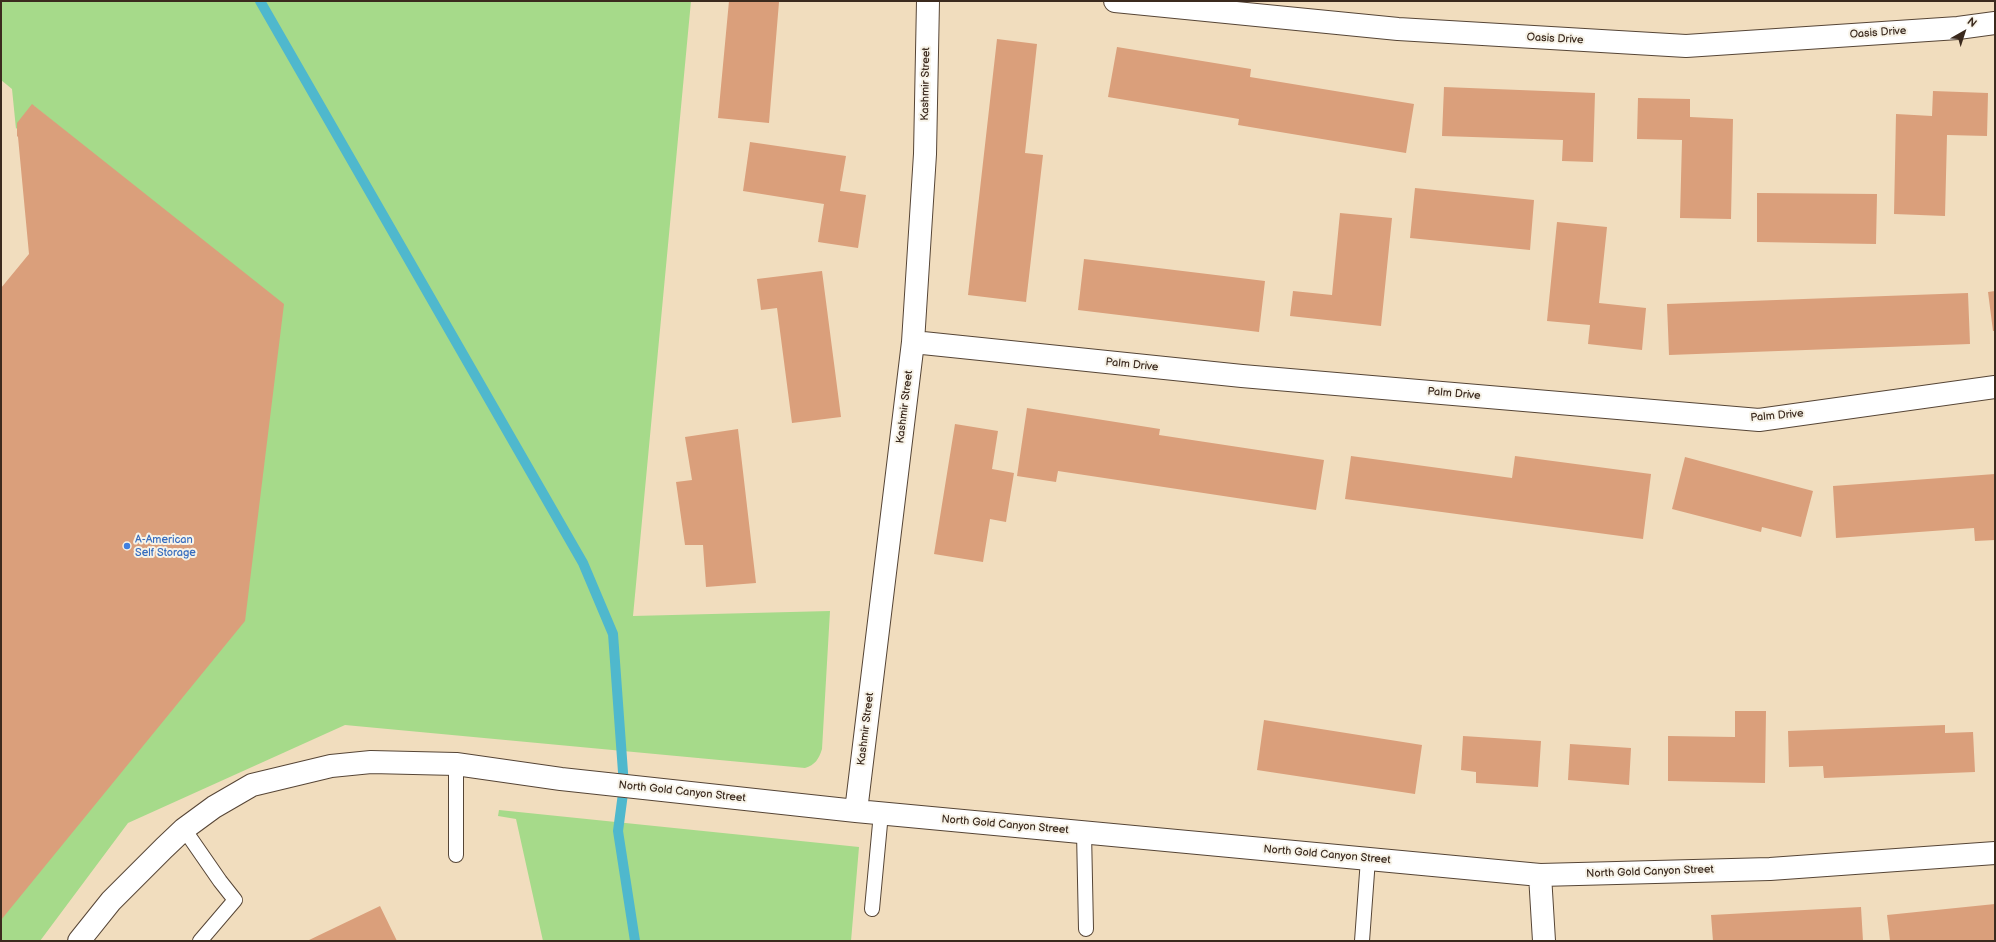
<!DOCTYPE html>
<style>
body{margin:0}
#map{position:relative;width:1996px;height:942px;overflow:hidden;background:#f1ddbe;font-family:"Balsamiq Sans",sans-serif}
canvas{display:block}
.frame{position:absolute;inset:0;border:2px solid #3b2a1e;pointer-events:none}
.north{position:absolute;left:1944px;top:12px;width:40px;height:40px;-webkit-text-stroke:3px #f7f3e8;paint-order:stroke;rotate:39deg;font-size:11px;font-weight:700;line-height:16px;text-align:center;color:#3b2a1e}
.north::after{content:'';display:block;margin:auto;width:14px;height:18px;background:#3b2a1e;clip-path:polygon(50% 0,100% 100%,50% 72%,0 100%)}
</style>
<div id="map">
<canvas width="1996" height="942"></canvas>
<div class="frame"></div>
<div class="north">N</div>
</div>
<script>
const context = document.querySelector('canvas').getContext('2d');
context.lineJoin = 'round';
function paint(path, color) {
  context.fillStyle = color;
  context.fill(path, 'evenodd');
}
function stroke(path, color, width, dash) {
  context.strokeStyle = color;
  context.lineWidth = width;
  context.lineCap = dash ? 'butt' : 'round';
  context.setLineDash(dash || []);
  context.stroke(path);
}
function write(font, color, halo, rows, align = 'center') {
  context.font = font + ' "Balsamiq Sans",sans-serif';
  context.lineWidth = 4;
  context.setLineDash([]);
  context.textBaseline = 'middle';
  context.strokeStyle = halo;
  context.fillStyle = color;
  for (const [text, x, y, turn = 0] of rows) {
    context.save();
    context.translate(x, y);
    context.rotate((+turn || 0) * Math.PI / 180);
    context.textAlign = isNaN(turn) ? turn : align;
    if (halo) context.strokeText(text, 0, 0);
    context.fillText(text, 0, 0);
    context.restore();
  }
}
const green = new Path2D(`
 M1,1H691L633,616L830,611L822,749C819,759 815,765 805,768L345,725L128,823L40,941H1V919L275,302L34,106L16,129L12,89L1,80Z
 M499,810L859,847L851,941H543L516,819L498,816Z`);
const stream = new Path2D(`
 M260,1L583,563L613,634L624,786L618,831L635,941`);
const building = new Path2D(`
 M729,1L779,2L769,123L718,118Z
 M997,39L1037,44L1025,153L1043,155L1026,302L968,295Z
 M1117,47L1251,69L1250,77L1414,104L1406,153L1238,125L1239,119L1108,97Z
 M1444,87L1595,93L1593,162L1562,161L1563,140L1442,136Z
 M1933,91L1988,93L1987,136L1947,135L1945,216L1894,214L1896,114L1932,116Z
 M1638,98L1690,99V117L1733,119L1731,219L1680,218L1682,140L1637,139Z
 M32,104L284,304L245,621L1,920V288L29,254L18,137L17,136V123Z
 M750,142L846,156L840,191L866,195L858,248L818,242L824,204L743,191Z
 M1415,188L1534,200L1530,250L1410,238Z
 M1757,193L1877,194L1876,244L1757,242Z
 M1340,213L1392,218L1381,326L1290,316L1293,291L1332,295Z
 M1557,222L1607,227L1599,303L1646,308L1642,350L1588,344L1590,325L1547,321Z
 M1084,259L1265,281L1259,332L1078,310Z
 M822,271L841,417L792,423L777,308L761,310L757,279Z
 M1995,291V331H1993L1988,292Z
 M1968,293L1970,344L1669,355L1667,304Z
 M1027,408L1160,429L1159,435L1324,460L1316,510L1058,471L1056,482L1017,476Z
 M955,424L998,431L992,469L1014,473L1006,522L990,519L983,562L934,554Z
 M738,429L756,583L706,587L703,545H685L676,482L692,480L685,437Z
 M1351,456L1512,478L1515,456L1651,474L1643,539L1345,499Z
 M1685,457L1813,491L1801,537L1762,527L1761,532L1672,509Z
 M1995,474V540L1975,541L1974,528L1836,538L1833,486Z
 M1735,711H1766L1765,783L1668,781V736L1735,737Z
 M1264,720L1422,745L1415,794L1257,770Z
 M1945,725V733L1973,732L1975,772L1824,778L1823,766L1789,767L1788,731Z
 M1463,736L1541,741L1538,787L1476,783V772L1461,770Z
 M1570,744L1631,748L1629,785L1568,780Z
 M1995,904V941H1890L1887,915Z
 M380,906L397,941H307Z
 M1861,907L1863,941H1713L1711,915Z`);
const lane = new Path2D(`
 M456,764V855
 M184,829L220,881L235,900L200,941
 M1084,832L1086,929
 M872,909L881,813
 M1362,941L1368,859`);
const street = new Path2D(`
 M1115,1L1398,29L1686,46L1958,28L1995,23
 M913,342L1242,376L1759,420L1995,387
 M856,811L913,342L925,154L928,1
 M1540,875L1544,941
 M79,941L111,901L164,848L184,829L214,807L252,785L331,766L371,762L456,764L561,779L856,811L1540,875L1770,869L1995,853`);
const markers = [
 [127,546,4,"#3f7fe0"]
];
const streetNames = [
 ["Oasis Drive",1878,33,-4],
 ["Oasis Drive",1555,39,3],
 ["Kashmir Street",926,84,-89],
 ["Palm Drive",1132,365,6],
 ["Palm Drive",1454,394,5],
 ["Kashmir Street",905,407,-83],
 ["Palm Drive",1777,416,-5],
 ["Kashmir Street",866,729,-83],
 ["North Gold Canyon Street",682,792,6],
 ["North Gold Canyon Street",1005,825,5],
 ["North Gold Canyon Street",1327,855,5],
 ["North Gold Canyon Street",1650,872,-2]
];
const shopNames = [
 ["A-American",135,540],
 ["Self Storage",135,553]
];
paint(green, '#a6da8a');
stroke(stream, '#4fb8cd', 10);
paint(building, '#da9f7b');
stroke(lane, '#564536', 16);
stroke(street, '#564536', 24);
stroke(lane, '#fff', 14);
stroke(street, '#fff', 22);
for (const [x, y, r, color] of markers) {
  const dot = new Path2D();
  dot.arc(x, y, r, 0, 2 * Math.PI);
  context.fillStyle = color;
  context.fill(dot);
  stroke(dot, '#f7f3e8', 1.5);
}
write('11px', '#3b2a1e', '#f7f3e8', streetNames);
write('11px', '#366cbe', '#f7f3e8', shopNames, 'left');
</script>
